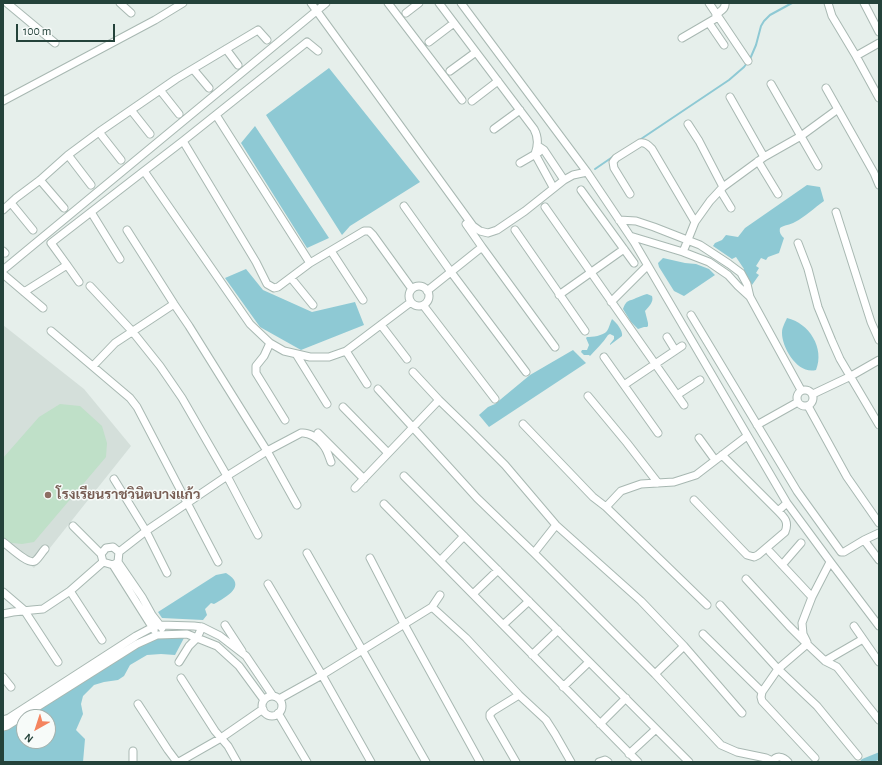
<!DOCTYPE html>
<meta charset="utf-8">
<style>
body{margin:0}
#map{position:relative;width:882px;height:765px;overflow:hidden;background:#e6efeb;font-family:"Alegreya Sans",sans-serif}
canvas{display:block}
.frame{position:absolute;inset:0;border:4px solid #24423a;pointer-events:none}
.north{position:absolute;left:16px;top:709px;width:40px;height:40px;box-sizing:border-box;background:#f7fbf9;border:1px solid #a3b1ad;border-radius:50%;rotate:219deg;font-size:11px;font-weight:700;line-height:16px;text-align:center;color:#24423a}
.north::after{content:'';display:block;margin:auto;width:14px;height:18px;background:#f4845f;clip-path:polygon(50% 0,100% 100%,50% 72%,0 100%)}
.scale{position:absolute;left:16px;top:24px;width:99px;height:18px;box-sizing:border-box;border:2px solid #24423a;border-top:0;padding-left:5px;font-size:12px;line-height:14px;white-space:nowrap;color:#24423a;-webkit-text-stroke:3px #f7fbf9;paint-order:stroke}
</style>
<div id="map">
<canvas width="882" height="765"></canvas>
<div class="frame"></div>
<div class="north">N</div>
<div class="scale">100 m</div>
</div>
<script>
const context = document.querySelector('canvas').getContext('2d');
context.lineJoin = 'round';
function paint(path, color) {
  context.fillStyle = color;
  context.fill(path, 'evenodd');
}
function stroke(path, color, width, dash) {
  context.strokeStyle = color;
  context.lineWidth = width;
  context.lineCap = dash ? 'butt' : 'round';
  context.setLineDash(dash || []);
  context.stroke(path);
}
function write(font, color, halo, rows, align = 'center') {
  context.font = font + ' "Alegreya Sans",Sarabun,sans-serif';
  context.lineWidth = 3;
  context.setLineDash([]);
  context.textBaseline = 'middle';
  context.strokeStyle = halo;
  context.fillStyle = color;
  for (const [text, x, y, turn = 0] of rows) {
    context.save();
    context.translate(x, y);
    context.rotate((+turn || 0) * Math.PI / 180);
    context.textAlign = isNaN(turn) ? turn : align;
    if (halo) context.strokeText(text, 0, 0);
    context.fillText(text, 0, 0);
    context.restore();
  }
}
const built = new Path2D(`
 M3,325L84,389L131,446L34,568L3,543Z`);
const green = new Path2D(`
 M60,404L80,406L102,426L107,443L106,457L34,542L22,544L3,542V458L39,417Z`);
const water = new Path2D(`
 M329,68L420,182L350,226L342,235L266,115Z
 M255,126L329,238L307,248L241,143Z
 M807,185L820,187L824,201C814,208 805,217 795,222C790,225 784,225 780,228C779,233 781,235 784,238L779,253L768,257L766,260L761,258L756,266L759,268L756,273L759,275L752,285L743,271L744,269L736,257L732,259L713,246L715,243L722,240L726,235L738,237L745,228Z
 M663,258L685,263L696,264L709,269L715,275L684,296L674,291L659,267L658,263Z
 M246,269L263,290L312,312L355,302L364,325L301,350L260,327L225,278Z
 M647,294L652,296C654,302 649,306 645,311L648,323V326L647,327H644L638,329L631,322L623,309C627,299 628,302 636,298C640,297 642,295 647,294Z
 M787,318C809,323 825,348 816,370C798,375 782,348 782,333C782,327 785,323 787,318Z
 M612,319C617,323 623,331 622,336L610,345V344L614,339V336L610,334L608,335C603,343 596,349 590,356L589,355H584L581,352L582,350H587L589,345L586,338L587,337C592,337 603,336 607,331C609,328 610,323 612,319Z
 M573,350L586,363L489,427L479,415L488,407L495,404L530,375Z
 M226,573C248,586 226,597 214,604L211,603L205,609L207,615L203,620L162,618L158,612L216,575Z
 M172,635L184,638L175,655L161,654L147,655L130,665L124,676L118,680L104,682L94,685L83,696L81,704L83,714L76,730L85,739L83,762H3V728L140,643ZM24,717H48V741H24Z`);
const stream = new Path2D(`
 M638,141L729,80L744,67L750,59L756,45L761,26L764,21L770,15L792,3
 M595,169L614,156`);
const canal = new Path2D(`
 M864,762L879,756`);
const street = new Path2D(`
 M7,3L55,43
 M120,3L131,13
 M311,3L473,226L480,231L488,233L497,230L525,211L564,180L573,175L587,172
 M388,3L462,100
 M439,3L534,129C539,138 538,146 535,154L553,187
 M461,3L587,172L634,242L787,503L832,564L879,626
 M709,3L748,61
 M828,3L832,16L856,56L879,98
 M864,3L879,32
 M406,13L419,3
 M716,15C720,11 726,9 725,3
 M709,23L724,45
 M682,38L718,17
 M429,42L454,23
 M226,49L238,65
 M318,51L307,42L183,141L144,171L250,324L270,343L284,351L310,357H329L346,351L411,302
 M856,56L879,43
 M193,69L209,88
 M450,71L476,52
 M771,84L818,166
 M826,88L874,173L879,185
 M160,90L179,114
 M730,97L764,157
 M3,101L155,20L183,3
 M472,101L498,81
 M131,110L150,134
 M216,115L310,263
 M688,124L699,141L723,187
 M494,129L520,110
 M99,132L121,160
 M183,141L256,262L267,284L274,288L278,287L310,263L364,231H369L373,235L412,289
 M538,146L544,150L564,180
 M68,155L91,185
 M758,161L778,194
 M520,163L539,152
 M40,180L64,208
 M581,190L634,263
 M720,190L731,208
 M630,194L614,168L613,162L616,158L640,143C645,142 648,145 652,149L695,222
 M11,203L33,230
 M404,206L451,272L526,372
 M545,207L684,405
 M3,210L16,198L40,180L68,155L99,132L176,79L258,30L267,40
 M91,212L120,259
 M836,212L871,322L879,340
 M619,220L636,221L654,227L700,245L729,264L741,273L747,284L750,297L801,390
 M466,224L482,247
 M127,230L174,304L189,326L267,451L297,505
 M515,230L585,331
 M630,236L683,252L709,262L728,275L738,286L750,297
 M798,243L808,269L818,307L832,341L840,359L879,425
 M3,251L5,253
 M331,251L363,300
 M683,252L695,222L710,201L723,187L764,157L801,136L838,109
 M3,270L326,3
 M3,274L43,308
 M291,278L313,305
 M79,282L67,265L51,243L144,171
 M90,286L132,331L160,366L182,398L227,476L258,535
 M409 296a10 10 0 1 1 20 0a10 10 0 1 1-20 0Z
 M427,291L482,247L555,347
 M24,292L67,265
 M559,295L624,249
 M611,302L647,266
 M423,305L495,399
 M691,315L797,491L841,552H844L864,540L879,533
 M381,325L407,359
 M51,331L130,398L137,407L218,562
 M667,337L675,350
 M270,343L264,356L256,366V373L285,420
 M346,351L367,384
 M296,354L327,404
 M604,357L658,433
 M93,366L115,343L174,304
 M413,372L439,400L470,430L505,465L556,525L641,601L684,646L742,713
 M624,385L682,346
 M378,389L477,498L534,553L655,674L721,745L737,752L766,758L772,761
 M797 398a8 8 0 1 1 16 0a8 8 0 1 1-16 0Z
 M813,394L851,376L879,360
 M677,395L700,380
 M588,396L627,443L658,483
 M808,406L847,477L879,523
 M343,407L388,453
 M523,424L593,497L606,507L707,605
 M757,425L798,402
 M318,433L364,479
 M699,438L715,460
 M722,455L778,511
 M404,476L689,762
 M114,479L146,531L167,573
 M355,488L439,400
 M694,500L747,555L754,557L758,555L785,532C789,522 785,518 778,511L787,503
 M384,504L638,762
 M606,507L621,491L641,484L674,482L696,475L747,436
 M73,526L101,554
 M864,540L879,560
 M3,542C9,546 28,565 35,561C39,558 42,552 45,549
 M113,547L119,552L118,562L113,565L103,562L101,554L106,548Z
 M119,552L146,531L227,476L267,451L301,433C309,432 318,438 323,445C327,449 329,457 331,462
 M770,552L812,597
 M307,553L426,762
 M534,553L556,525
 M370,558L404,624L480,762
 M440,561L464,536
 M118,562L142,597L152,615L162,628
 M113,565L154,630
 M782,565L801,543
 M746,579L789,626L807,644L825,661L837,667L879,720
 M268,584L322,675L371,762
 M70,591L102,640
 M3,592L24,610L58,662
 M473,594L498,570
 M720,605L778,669L817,706L858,756
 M432,607L466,638L519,695L546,720L555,734L571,762
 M3,614L13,612L32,610L43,609L70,591L103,562
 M225,625L242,651
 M503,625L529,601
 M854,626L879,662
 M703,634L762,692
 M807,642L803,634L802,623L812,597L830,562
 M807,644L778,669L762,692L761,697L762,701L815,758
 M532,655L558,630
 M825,661L863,639
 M179,662L189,646L197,638L202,627
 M655,674L684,646
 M3,677L11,687
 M181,678L215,731L228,746L237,762
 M563,687L589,662
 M262 706a10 10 0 1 1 20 0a10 10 0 1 1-20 0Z
 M279,699L322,675L432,607L440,595
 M138,704L168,750L177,762
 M278,713L307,762
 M3,720L9,718L136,636L153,627L160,625L194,626L202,627L220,636L246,656L273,696
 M600,724L626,698
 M3,727L7,726L137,644L157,635L187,634L217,646L239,666L264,700
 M133,751V762
 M629,754L656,729
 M179,762L221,738L263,709
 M516,762L490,717V714L493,711L519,695
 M599,762L605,760L608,762
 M772,762C776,755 783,756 788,762`);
const markers = [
 [48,495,4,"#8d6e63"]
];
const educationNames = [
 ["โรงเรียนราชวินิตบางแก้ว",56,495]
];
paint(built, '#d4dfda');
paint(green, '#bfe0c8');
paint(water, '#8ec9d4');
stroke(stream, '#8ec9d4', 2);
stroke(canal, '#8ec9d4', 7);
stroke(street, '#a8b8b2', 9);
stroke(street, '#fff', 7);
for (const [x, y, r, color] of markers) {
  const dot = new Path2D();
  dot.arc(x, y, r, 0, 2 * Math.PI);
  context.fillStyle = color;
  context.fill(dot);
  stroke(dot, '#f7fbf9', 1.5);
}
write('bold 14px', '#785e54', '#f7fbf9', educationNames, 'left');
</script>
